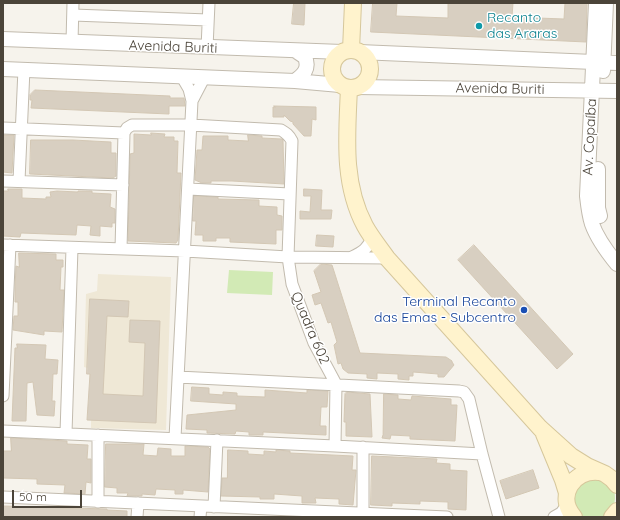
<!DOCTYPE html>
<meta charset="utf-8">
<style>
body{margin:0}
#map{position:relative;width:620px;height:520px;overflow:hidden;background:#f6f3ec;font-family:Quicksand,sans-serif}
canvas{display:block}
.frame{position:absolute;inset:0;border:4px solid #4b4439;pointer-events:none}
.scale{position:absolute;left:12px;top:490px;width:70px;height:18px;box-sizing:border-box;border:2px solid #4b4439;border-top:0;padding-left:5px;font-size:12px;line-height:14px;white-space:nowrap;color:#4b4439;-webkit-text-stroke:3px #fff;paint-order:stroke}
</style>
<div id="map">
<canvas width="620" height="520"></canvas>
<div class="frame"></div>
<div class="scale">50 m</div>
</div>
<script>
const context = document.querySelector('canvas').getContext('2d');
context.lineJoin = 'round';
function paint(path, color) {
  context.fillStyle = color;
  context.fill(path, 'evenodd');
}
function stroke(path, color, width, dash) {
  context.strokeStyle = color;
  context.lineWidth = width;
  context.lineCap = dash ? 'butt' : 'round';
  context.setLineDash(dash || []);
  context.stroke(path);
}
function write(font, color, halo, rows, align = 'center') {
  context.font = font + ' Quicksand,sans-serif';
  context.lineWidth = 3;
  context.setLineDash([]);
  context.textBaseline = 'middle';
  context.strokeStyle = halo;
  context.fillStyle = color;
  for (const [text, x, y, turn = 0] of rows) {
    context.save();
    context.translate(x, y);
    context.rotate((+turn || 0) * Math.PI / 180);
    context.textAlign = isNaN(turn) ? turn : align;
    if (halo) context.strokeText(text, 0, 0);
    context.fillText(text, 0, 0);
    context.restore();
  }
}
const education = new Path2D(`
 M98,274L171,277L166,430L91,428V369L84,367L86,294L97,291Z`);
const green = new Path2D(`
 M229,270L273,272L272,295L227,293Z
 M597,476L614,490C617,503 613,508 605,517H582L573,506L576,484Z`);
const building = new Path2D(`
 M294,3H305L304,25L292,24Z
 M373,3H397L396,16L448,18V3H513L512,17L564,19L565,3H587L586,42L371,32Z
 M35,90L170,96V98H184L185,106H169V114L31,108L32,100H30V95Z
 M274,106L316,107V120L312,119L311,136H304L293,124V122L290,121L284,115V117H273V107H275Z
 M151,133L165,134L164,137H174V141H178L177,173H181L178,240L176,243L128,241L130,154L134,153V134L151,135Z
 M3,135H14L12,173L3,172Z
 M248,135L262,136V138L282,139L283,140L284,184L232,181H211V183H202L195,180L197,150H202L203,136H228V140L248,141Z
 M31,140H73L111,142V153H116V176L113,178L30,174Z
 M8,189H22V198L46,199V197H51L50,192L57,191L78,192V191H92V193L111,194L110,207L115,209V223H112V227L100,226V236L90,235L91,226L77,225L76,235L21,233L20,237L3,236V191H8Z
 M304,189L322,190L321,210H332L331,219H300V211L310,212L311,196H304Z
 M194,196L218,197V199L259,200V206L277,207V215L282,216V230H276V244L230,242V238H216V241H203V235H195L196,221H193Z
 M317,235L334,236L333,247L316,246Z
 M474,245L573,354L557,369L458,260Z
 M19,253L56,254V260H63V267H61L60,290H64L62,332L44,331V335L13,330L14,316H18V302H15V288L16,266L19,267Z
 M321,264L332,265L360,353L446,357L452,361V362L454,365L444,377H438V374L413,372V376H409V380L398,379V374L377,373V379L367,378V374L348,373L343,369L341,363L338,364L334,345L337,342L331,322L328,323L321,303L315,305L312,295L321,292L314,271Z
 M90,299L129,301L128,317L107,316L103,394L143,396L145,343L129,342L130,320L160,321L156,423L87,420L90,374H87Z
 M17,344L46,345L45,359L58,360L57,374H53L52,401H55L54,416L37,415L33,382L27,383L26,421H12L14,372L15,348H17Z
 M192,387L209,388V394L223,395V392L237,393V396L265,397V390L307,393V390L328,391L327,407H321L320,426H326V435L263,432V435H249V432L236,431L235,434L207,433V430L186,429L187,415L236,410V404L191,401Z
 M347,392L370,394L372,437L346,436V422H344L345,394Z
 M384,394L398,395V399L411,400L412,396L451,399V405H457L455,441L410,439V436L391,435L390,439L382,438L383,435Z
 M11,438L67,441V444L88,445L87,459H91V483L86,482L85,494L64,493L65,485L37,484V479L3,478V451H11Z
 M106,444H144L143,455L157,456L158,448L171,449V456H185V446L208,447L210,449L208,492L183,490V494H175V490L156,489L155,495L142,494V496H127L128,493H117V488L105,487Z
 M228,450L248,451V454L264,455V451L276,452V450L290,451V453L353,456L352,470H356L353,505L339,504V499L315,498L316,503H302V496L274,494V499H260V497L221,496L222,478H227Z
 M372,456L437,459L436,463L450,464V470L467,471L466,510L448,509V502L420,501V504L392,503V506L371,505Z
 M533,470L539,488L506,499L500,481Z
 M3,506L107,509V510L127,511V517H3Z`);
const minor = new Path2D(`
 M73,15L208,20
 M72,42L73,3
 M207,48L209,3
 M192,101L204,78
 M3,128L124,133L127,128L132,125H191L281,130C286,133 289,135 292,141L288,257L292,284L314,343L336,384
 M3,181L123,185
 M19,181L24,69
 M188,189L290,194
 M3,245L185,251L288,257L387,258
 M121,249L124,133
 M352,257C362,252 369,248 372,237
 M178,377L459,391L464,392L469,399L482,454L499,517
 M3,396L10,245
 M3,431L335,446L482,454
 M66,433L72,248
 M175,438L192,101L189,89L182,77
 M335,446L336,384
 M363,447V513
 M3,497L447,517
 M98,502V435
 M214,507L217,440
 M137,517L138,503
 M200,517L201,506
 M554,517L561,513L567,505`);
const tertiary = new Path2D(`
 M596,3L587,196C588,205 589,215 592,224C597,238 608,253 617,264
 M3,39L342,52
 M359,52L617,63
 M3,69L295,81L340,85
 M603,71L606,3
 M295,81C303,75 310,69 305,57L296,51
 M358,87L617,91
 M598,169V208L600,216`);
const secondary = new Path2D(`
 M332 69a19 19 0 1 1 38 0a19 19 0 1 1-38 0Z
 M351,50L353,3
 M349,88C347,135 342,183 365,226C371,237 380,248 387,258L540,428L571,456L587,466L605,474L612,479L617,485
 M544,434L563,480L567,493
 M574,517C556,497 573,469 599,472
 M612,517L617,511`);
const markers = [
 [479,26,4,"#0f9aa8"],
 [524,310,4,"#1a4fb4"]
];
const cultureNames = [
 ["Recanto",487,18],
 ["das Araras",487,34]
];
const streetNames = [
 ["Avenida Buriti",173,47,2],
 ["Avenida Buriti",500,89,1],
 ["Av. Copaíba",590,137,-87],
 ["Quadra 602",310,328,67]
];
const transitNames = [
 ["Terminal Recanto",516,302],
 ["das Emas - Subcentro",516,318]
];
paint(education, '#efe8d6');
paint(green, '#d2eab5');
paint(building, '#d8cfc1');
stroke(building, '#d3c7b4', 1);
stroke(minor, '#c2bbae', 13);
stroke(tertiary, '#c2bbae', 16);
stroke(secondary, '#d6c79b', 18);
stroke(minor, '#fff', 11);
stroke(tertiary, '#fff', 14);
stroke(secondary, '#fff3cd', 16);
for (const [x, y, r, color] of markers) {
  const dot = new Path2D();
  dot.arc(x, y, r, 0, 2 * Math.PI);
  context.fillStyle = color;
  context.fill(dot);
  stroke(dot, '#fff', 1.5);
}
write('14px', '#0d838f', '#fff', cultureNames, 'left');
write('14px', '#4b4439', '#fff', streetNames);
write('14px', '#164399', '#fff', transitNames, 'right');
</script>
